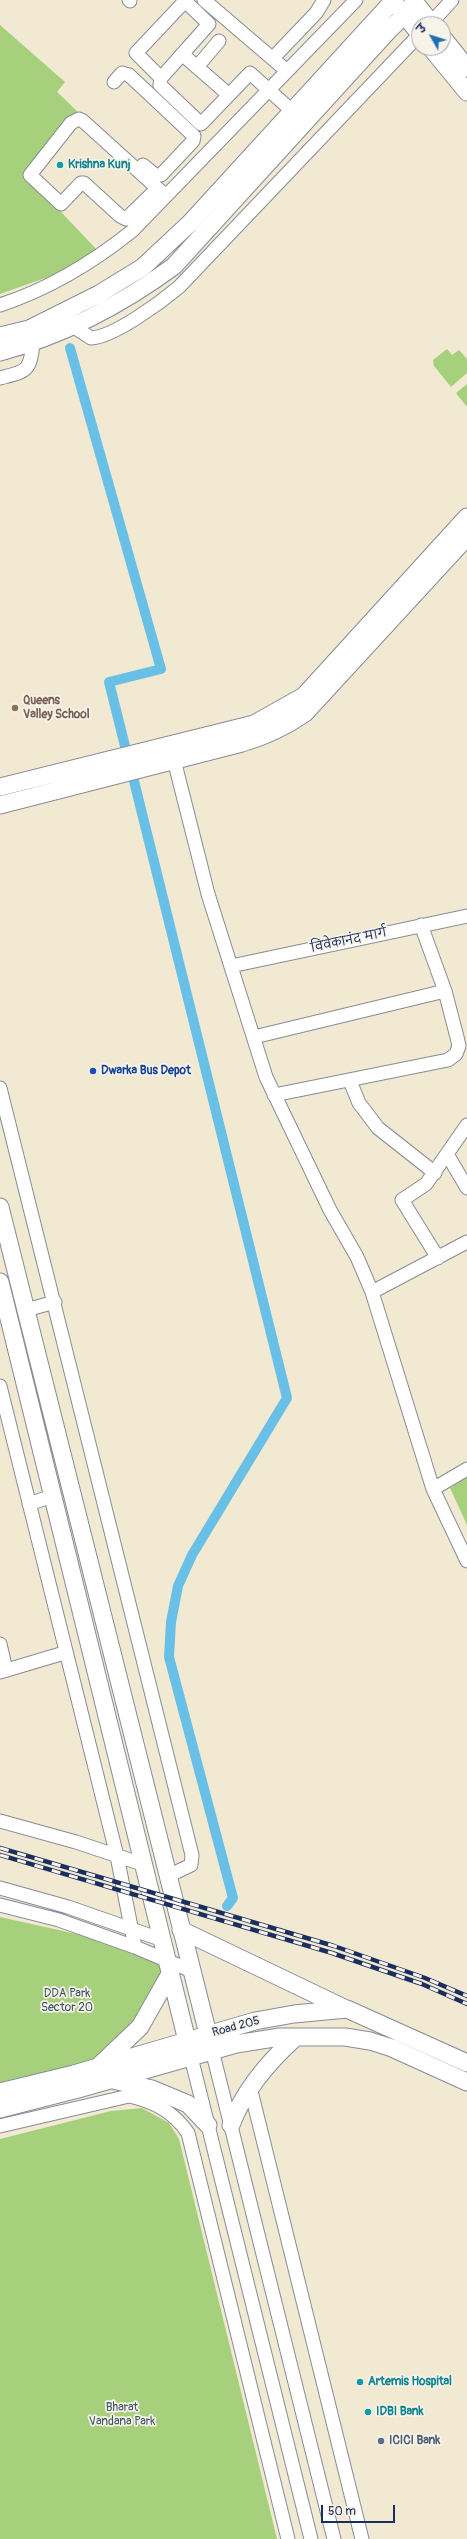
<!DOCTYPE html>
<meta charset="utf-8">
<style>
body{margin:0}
#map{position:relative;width:467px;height:2539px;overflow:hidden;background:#f1e9d2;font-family:Pangolin,"Playpen Sans Deva",sans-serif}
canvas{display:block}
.north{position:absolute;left:411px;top:16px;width:40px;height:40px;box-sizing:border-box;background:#f7f3e8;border:1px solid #9fa5b1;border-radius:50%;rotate:309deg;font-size:11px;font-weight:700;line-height:16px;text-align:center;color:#1b2f5e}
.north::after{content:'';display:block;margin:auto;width:14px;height:18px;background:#1f6fb2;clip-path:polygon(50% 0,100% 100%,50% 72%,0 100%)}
.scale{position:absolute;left:321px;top:2505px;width:74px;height:18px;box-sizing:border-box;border:2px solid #1b2f5e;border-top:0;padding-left:5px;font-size:12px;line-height:14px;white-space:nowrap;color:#1b2f5e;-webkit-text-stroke:3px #f7f3e8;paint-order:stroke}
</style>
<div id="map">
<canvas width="467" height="2539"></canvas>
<div class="north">उ</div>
<div class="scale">50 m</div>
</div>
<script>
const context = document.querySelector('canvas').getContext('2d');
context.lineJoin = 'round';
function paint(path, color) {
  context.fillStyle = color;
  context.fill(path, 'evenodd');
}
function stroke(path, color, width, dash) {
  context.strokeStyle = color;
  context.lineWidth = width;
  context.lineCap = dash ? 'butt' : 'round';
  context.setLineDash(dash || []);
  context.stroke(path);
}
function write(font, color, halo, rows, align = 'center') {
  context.font = font + ' Pangolin,"Playpen Sans Deva",sans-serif';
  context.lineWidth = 3.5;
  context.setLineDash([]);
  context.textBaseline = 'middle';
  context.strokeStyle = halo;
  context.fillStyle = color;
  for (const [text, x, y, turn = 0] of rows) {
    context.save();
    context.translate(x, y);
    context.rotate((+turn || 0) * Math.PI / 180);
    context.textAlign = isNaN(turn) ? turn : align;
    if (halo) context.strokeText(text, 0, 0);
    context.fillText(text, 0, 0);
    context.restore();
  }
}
const green = new Path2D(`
 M0,25L65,82L57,92L78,112L26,175L100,253L62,272L0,294Z
 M447,349L452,355L459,350L467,359V373L451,387L434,366L433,360Z
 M467,384V407L456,393Z
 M467,1477V1525L450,1488Z
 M0,1917L135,1947L167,1961L158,1998L99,2067L0,2089Z
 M142,2108L169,2123L179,2139L277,2539H0V2139L111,2111Z`);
const canal = new Path2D(`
 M70,348L161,669L109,682L126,750
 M133,777L287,1398L192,1555L178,1586L171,1622L169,1657L233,1898L227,1906`);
const minor = new Path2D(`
 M129,0L130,1
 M204,0L287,71
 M430,24L452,0
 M182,54L229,95
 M273,58L316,13L324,0
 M197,67L219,41
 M161,78L136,53L185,1L209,24L161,78L160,85L201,124L250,73L292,111
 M114,82L122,73L129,75L194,136L193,141L161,175H155L143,165
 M157,189L126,219L120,216L84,183H81L61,204L30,175L71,123L79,119L83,121L166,196
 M0,305C49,289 92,263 132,231L356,0
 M74,327L91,338C114,337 161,302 179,287L419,35
 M0,378C27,371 30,372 33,343
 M172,752L208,894L266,1077L330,1210L357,1257L372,1292L433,1489L467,1561
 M231,966L467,916
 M254,1037L445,991
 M350,1081L359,1103L378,1128L435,1173
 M0,1088L192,1855L191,1865L168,1876
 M274,1095L448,1060L456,1054L459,1046L457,1037L445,991L421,925
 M447,1154L467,1188
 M438,1258L402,1200L426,1184L467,1125
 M372,1292L467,1242
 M26,1310L55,1302
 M0,1386L117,1856L135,1947
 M433,1489L467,1469
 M29,1504L52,1496
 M0,1644L6,1670
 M0,1672L64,1653
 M0,1821L76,1842L142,1864
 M0,1888L68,1907L160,1939
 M0,1905L59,1920L135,1947L192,1971
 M212,2050L334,2539
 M191,2057L311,2539
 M250,2087L362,2539
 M0,2126L129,2096C153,2101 174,2112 188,2133L288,2539`);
const major = new Path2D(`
 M413,0L432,24
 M398,7L419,33
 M443,38L467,68
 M431,48L467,92
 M0,336L29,329L99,294L143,267L190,223L394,0
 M0,352C64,335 121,305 174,266L388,31L416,4
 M0,787L254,724L304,696L467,517
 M0,805L242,743C266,736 285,727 305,713L467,537
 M0,1207L212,2050
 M0,1282L191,2057
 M181,1930L346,2009
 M100,2065L140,2027L170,1974
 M113,2080L152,2089L188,2104L208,2125
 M0,2092L74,2074L255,2021L294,2014L347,2009L467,2063
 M0,2109L78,2089L236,2044L280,2037H345L370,2041L392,2048L467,2082
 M231,2125C244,2090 268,2062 296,2037`);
const rail = new Path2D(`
 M0,1848L334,1946L425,1978L467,1996
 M0,1855L332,1953L422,1984L467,2004`);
const markers = [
 [60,165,4,"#0f9aa8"],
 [15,708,4,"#8d6e63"],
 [93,1071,4,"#1a4fb4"],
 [360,2382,4,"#0f9aa8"],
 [368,2412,4,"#0f9aa8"],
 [381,2441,4,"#5c6f8a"]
];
const cultureNames = [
 ["Krishna Kunj",68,165],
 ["Artemis Hospital",368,2382],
 ["IDBI Bank",376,2412]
];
const educationNames = [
 ["Queens",23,701],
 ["Valley School",23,715]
];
const streetNames = [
 ["विवेकानंद मार्ग",349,941,-12],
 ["Road 205",236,2027,-15]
];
const transitNames = [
 ["Dwarka Bus Depot",101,1071]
];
const parkNames = [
 ["DDA Park",67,1994],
 ["Sector 20",67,2008],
 ["Bharat",122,2408],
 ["Vandana Park",122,2422]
];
const serviceNames = [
 ["ICICI Bank",389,2441]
];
paint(green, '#a6d07c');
stroke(canal, '#69c0e6', 10);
stroke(minor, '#868c98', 15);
stroke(major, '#868c98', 19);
stroke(minor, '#fff', 13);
stroke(major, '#fff', 17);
stroke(rail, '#1b2f5e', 4.5);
stroke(rail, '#f7f3e8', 3, [9]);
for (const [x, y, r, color] of markers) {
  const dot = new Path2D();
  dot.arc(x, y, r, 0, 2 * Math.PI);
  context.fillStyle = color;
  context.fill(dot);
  stroke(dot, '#f7f3e8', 1.5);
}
write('bold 12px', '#0d838f', '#f7f3e8', cultureNames, 'left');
write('bold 12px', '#785e54', '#f7f3e8', educationNames, 'left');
write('12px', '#1b2f5e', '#f7f3e8', streetNames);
write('bold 12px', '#164399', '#f7f3e8', transitNames, 'left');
write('12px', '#3e5766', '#f7f3e8', parkNames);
write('bold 12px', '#4e5e75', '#f7f3e8', serviceNames, 'left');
</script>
